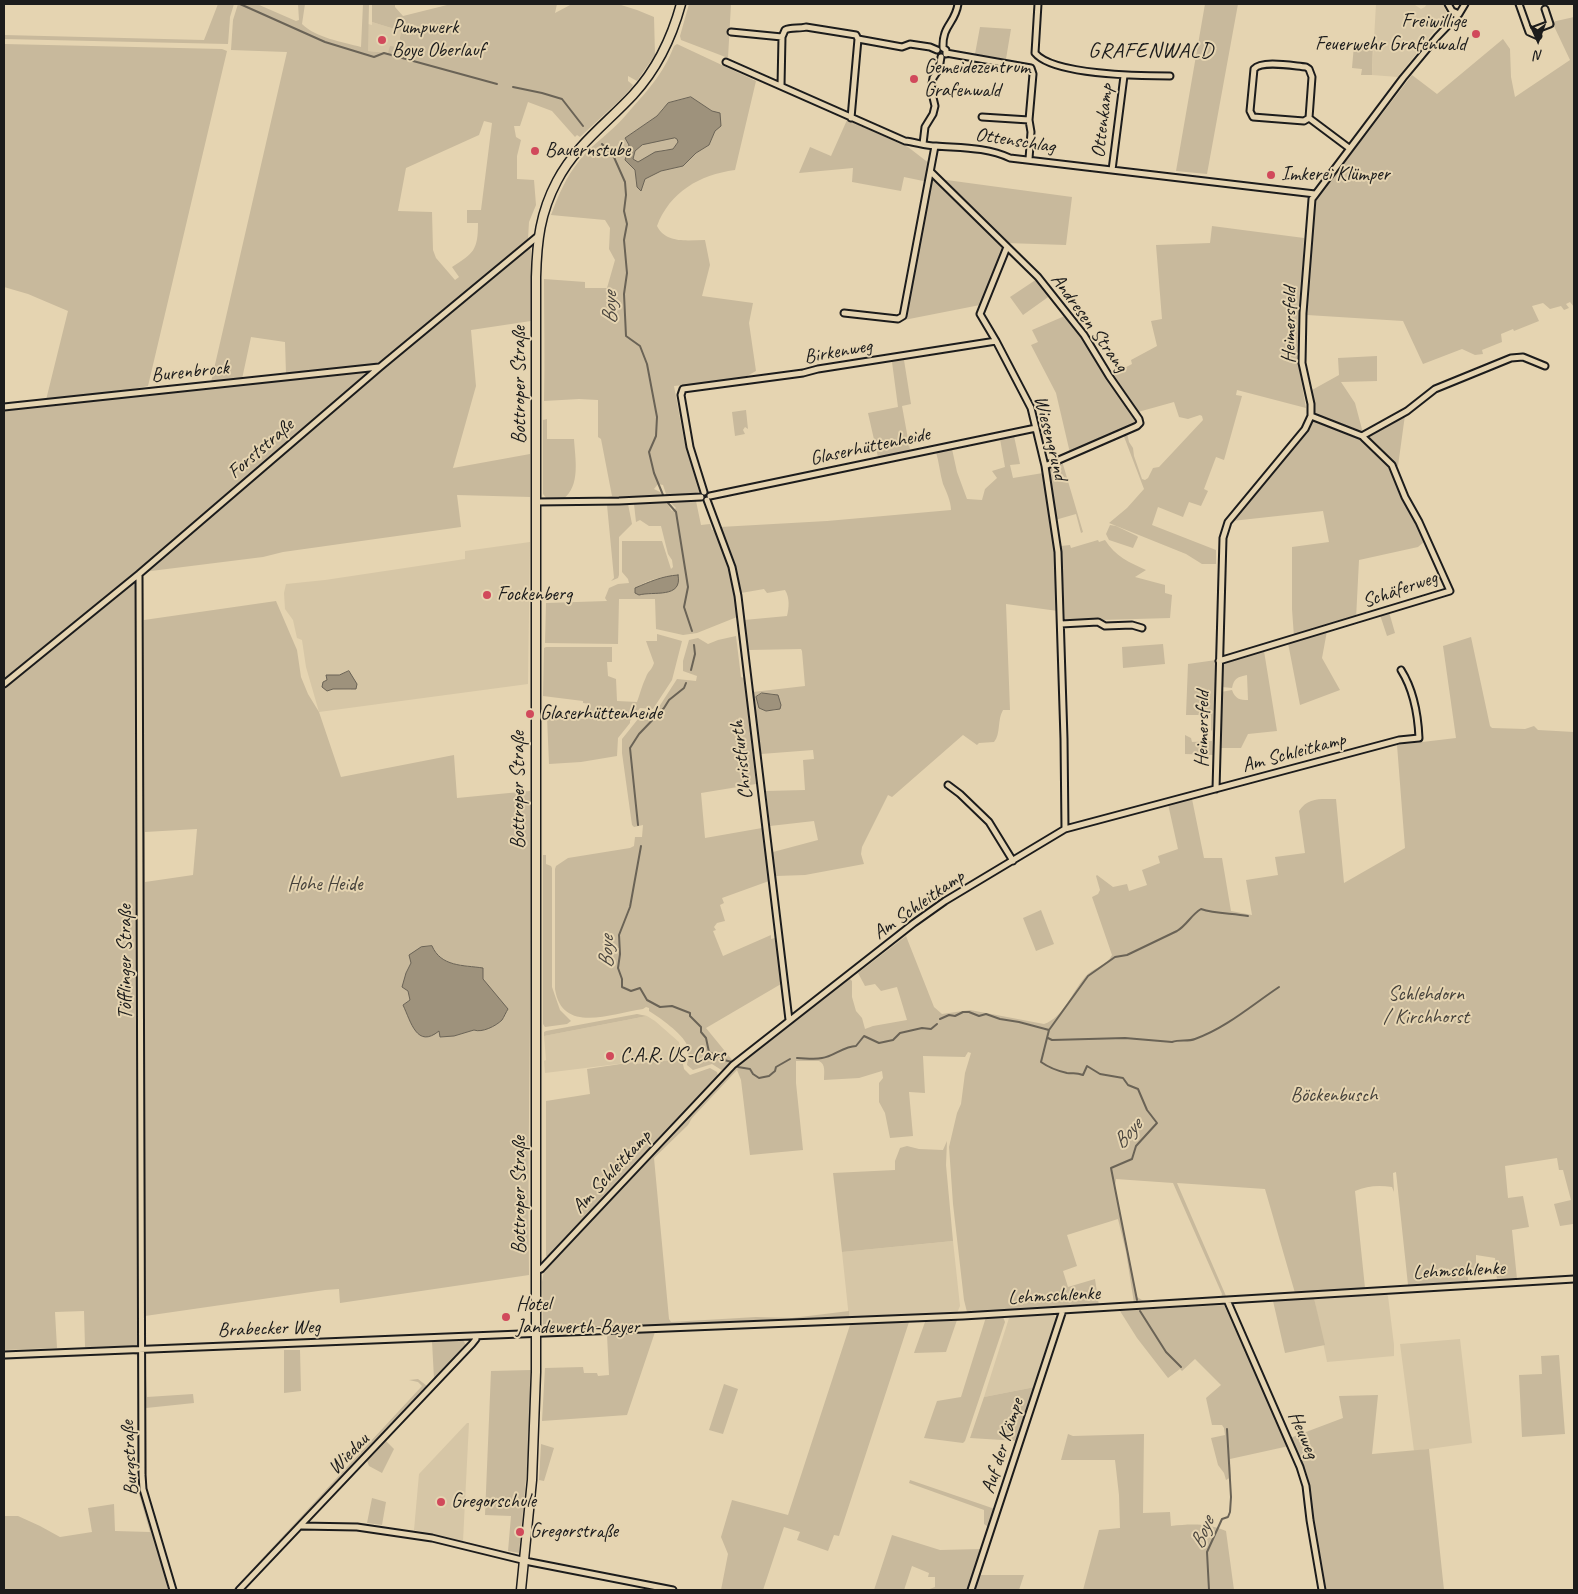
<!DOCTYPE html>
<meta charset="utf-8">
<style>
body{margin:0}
#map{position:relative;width:1578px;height:1594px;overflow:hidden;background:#e5d4b1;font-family:Caveat,sans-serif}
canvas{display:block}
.frame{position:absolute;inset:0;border:5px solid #1c1c1c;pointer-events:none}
.north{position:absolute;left:1513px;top:15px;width:50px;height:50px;-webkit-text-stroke:4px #e5d4b1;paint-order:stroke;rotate:178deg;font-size:14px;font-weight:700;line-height:20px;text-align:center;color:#1c1c1c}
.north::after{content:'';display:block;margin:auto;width:18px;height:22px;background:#1c1c1c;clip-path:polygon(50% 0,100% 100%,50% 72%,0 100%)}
</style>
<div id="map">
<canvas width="1578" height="1594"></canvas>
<div class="frame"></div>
<div class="north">N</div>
</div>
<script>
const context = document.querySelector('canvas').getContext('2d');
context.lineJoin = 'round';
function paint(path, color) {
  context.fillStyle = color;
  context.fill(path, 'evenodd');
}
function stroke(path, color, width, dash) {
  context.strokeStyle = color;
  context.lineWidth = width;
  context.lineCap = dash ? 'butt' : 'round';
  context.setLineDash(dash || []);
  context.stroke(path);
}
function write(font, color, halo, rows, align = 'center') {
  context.font = font + ' Caveat,sans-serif';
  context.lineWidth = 4;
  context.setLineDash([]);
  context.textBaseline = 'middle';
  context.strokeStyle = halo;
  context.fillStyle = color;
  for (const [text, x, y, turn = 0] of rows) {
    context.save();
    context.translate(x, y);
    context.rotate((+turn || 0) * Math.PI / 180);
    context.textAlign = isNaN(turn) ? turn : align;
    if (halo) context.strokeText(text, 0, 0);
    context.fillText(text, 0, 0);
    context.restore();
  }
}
const built = new Path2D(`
 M1376,4L1415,5L1421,9L1425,7L1426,5H1443L1449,17L1434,31L1398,77L1372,75Z
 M372,22L401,31L399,44L397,47L388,53L368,51V24L372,25Z
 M530,542L528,684L319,712L306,667L302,640L297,638L293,620L285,609L284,593L286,584L325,580L465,559V551ZM349,671L351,690L333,689L327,691L323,682L328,680L327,675H339Z
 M647,1016L655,1021L679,1042L682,1059L635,1064L634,1062L545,1073L544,1061L546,1060L544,1036Z
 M953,1241L960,1306L957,1313L849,1318L842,1252Z
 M1379,1293H1385L1388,1296L1394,1345V1356L1327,1362L1314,1298Z
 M1053,1314L1057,1319L1056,1324L1035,1387L984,1397L1009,1318L1011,1316Z
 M1460,1339L1472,1443L1414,1451L1400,1344Z
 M467,1423H469L463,1541L414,1530L419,1474Z`);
const green = new Path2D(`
 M218,4H234L230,17L228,44L4,39V35L204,40Z
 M238,4H257L296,21L299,20L298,4H305L302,24C316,38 343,42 361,47L363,4H369L368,51L388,53L390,46L397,47L399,44L401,31L372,22V4H395V7L403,16L451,4H557L555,13L572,4H618L637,10L654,17L655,55L637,81L628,76V81L633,85L632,87L621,99L580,137L577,135L575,137L552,111L528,102L520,126H514L516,137L521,140L517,156V179L534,180L536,205L529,222L528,239L464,293L468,300L530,248L531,250V321L471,330L476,386L453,468L530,454V497L457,495L461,527L283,552L263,557L143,572L144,620L276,601L297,650L301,677L308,694L319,712L341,777L454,755L457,798L530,791C533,952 527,1113 529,1275L340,1303L339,1289L325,1290L145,1316V1240L140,1239L138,1346L85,1347L84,1311L55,1312L57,1348L4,1350V409L310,376L318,371L286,374L285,342L251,337L242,379L211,382L287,52L231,50L233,20ZM484,121L492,123L481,210H467V223H478C478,250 474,253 452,267L459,277L455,280L436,258L433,250L432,212L398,211L406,168L479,135ZM197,829L193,875L145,882V832ZM436,956L448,963L482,968L483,979L474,1030L454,1036L441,1037L439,1031L403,1005L410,1000L406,973L411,963Z
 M689,4H731L728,58L681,40L680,36Z
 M1205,4H1238L1207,174L1176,171Z
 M1574,17V307L1570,302L1566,304L1569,308L1564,310L1561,306L1550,309L1543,303L1532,306L1539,321L1514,331L1513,329L1501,334L1502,342L1482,350L1483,354L1475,355L1462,349L1423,364L1403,321L1307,315L1311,238L1315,201L1412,75L1437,94L1503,39L1510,49L1511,77L1515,97L1570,60L1552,22Z
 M980,27L1011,29L1006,59L975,54Z
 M1358,42L1373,43L1372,75H1361L1362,69L1352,68L1354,45H1358Z
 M4,44L222,49L227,51L148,386L128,390L46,400L68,311L28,294L4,287Z
 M677,44L756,81L735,170C699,175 670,192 657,226C666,244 687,240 705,240L710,265L702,296L753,303L749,323L756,371L747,376L725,381L674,386L684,440L700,484L701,491C693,498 677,496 667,497L663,485L658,484L654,489L660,492L663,497L650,498L646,496L644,498L611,499L607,498V497L612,496L601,439L598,437V400L579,399L544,401C545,360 544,320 544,279L585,282V288H607L615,260L609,249L610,228L605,220L551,215C558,196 566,177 579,161C593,143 612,132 626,115C646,92 663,75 674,46ZM691,97L712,111L715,131L709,145L696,153L683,166L661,171L645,179L637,187L635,170L625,160L629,144L625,138L657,116L663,108Z
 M847,120L908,147L930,164L928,182L904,177L901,191L852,182L853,168L799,173L810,147L831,156Z
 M675,138L677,139L678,142L673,149L662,150L638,162L633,159L635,151L642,145Z
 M932,178L1003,245V253L980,305L904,320Z
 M939,179L1072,197L1066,245L1006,243Z
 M1212,226L1304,238L1298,363L1306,408L1237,390L1236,395L1242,396L1224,460L1216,457L1204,489L1208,491L1201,506L1189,502L1183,517L1158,507L1152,525L1216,550V564H1202L1186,554L1109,523L1127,508L1144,489L1123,434L1127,433L1129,442L1133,448L1134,456L1142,479L1145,480L1148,478L1153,468L1159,467L1203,420L1202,416L1200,415L1188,419L1179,417L1174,402L1138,412L1111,375L1132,364L1131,360L1157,346L1151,321L1162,319L1156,245L1210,243Z
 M1037,279L1051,295L1023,315L1010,297Z
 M1067,315L1137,418L1134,426L1070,453L1056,393L1031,345L1038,342L1032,330Z
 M1377,356V381L1341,382L1355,403L1363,433L1366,436L1405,415L1398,466L1391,467L1408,507L1425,541L1418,547L1359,560L1356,619L1294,637L1292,609V547L1329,542L1323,511L1232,521L1311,425C1318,413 1314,403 1312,390L1339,375L1338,358Z
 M904,360L911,404L902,406L910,450L878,457L868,413L898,407L892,362Z
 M746,410L748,429L745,427L743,430L745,434L735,436L732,412Z
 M547,419V439H574C575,458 581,486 563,499H547L543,494V420Z
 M1014,436L1020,464L1010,465L1013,478L1043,473L1055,556L1058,611L1006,604L1010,710H1003C997,720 1001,734 994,742L979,743L977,745L963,735L892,797L888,795L862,847L861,854L864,864L805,875L776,876L773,852L818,840L814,821L770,826L766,791L805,790L803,760L814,759L813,750L761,754L753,692L805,686L802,651L801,649L749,650L746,643L744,620L787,616C789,608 790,598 785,590L767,593L764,589L741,593L734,560L720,527L827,521L951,510C951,501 946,491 943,484C940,474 939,462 936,452L952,449L957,472L967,499L982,500L985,489L997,478L992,471L1005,467L1000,439ZM762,693L776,694L777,710L766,711L759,708L758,695Z
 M1062,461L1083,532L1081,533L1076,514L1055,520L1048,468Z
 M696,501L701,525L710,524L712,530L716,529C724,550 742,596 737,617L697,633L683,635L656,629L655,599H619L618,644L545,643L546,603L607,601L605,598L609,588L618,584L629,583L628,579L622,572V541H662L671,569L673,567L672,560L668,554L661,526H649L640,520L636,522L634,504L666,502L672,511L676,508L670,502ZM678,575L654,593L649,592L639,595L637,587C649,579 664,576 678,575Z
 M628,504L632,524L619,537V575L618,578L611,581L614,578L607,505Z
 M1110,525L1116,526L1137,536L1138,537L1133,548L1109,540L1106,534Z
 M1098,540L1099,542L1105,540C1115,556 1130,563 1146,570L1135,577L1165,585V593L1172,595L1170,618L1065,621L1061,546L1070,545L1071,548Z
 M1389,612L1395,633L1387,636L1380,615Z
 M1327,631L1322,658L1340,690L1300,705L1288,643Z
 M657,634L682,641L672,680L653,709L640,708L630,721V723L618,738L617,756L581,762L549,764L547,717L588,719L590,704L583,703V701L543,696L544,648L546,647H612V662H607L608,676L616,679L617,701L637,702C640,694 642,685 646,677C648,671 652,670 654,663L646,641H657Z
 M736,636L741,677L744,678L756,784L701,793L705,838L762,828L769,881L722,898L724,903L720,905L725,921L717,923L714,927L716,930L713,931L723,956L771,935V939L775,938L781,984L706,1028L733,1061L723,1071L712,1064L693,1070L687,1065C688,1059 689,1052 687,1045C683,1034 659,1017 649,1011V1008L646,1007L643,1009C612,1013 562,1035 555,989V869L556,866L568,858L630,848L634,846L635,837H642L643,825L634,827L632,825L622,753V739L638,719L657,710L677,679L696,681L697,676L683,671V661L689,640L698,638L708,644L718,640Z
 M1471,637L1490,726L1492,728L1525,729L1534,726L1538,730L1574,732V1228L1573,1224L1560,1226L1554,1204L1571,1200L1563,1170H1559L1557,1158L1505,1166L1508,1198L1523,1196L1529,1227L1512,1230L1517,1279L1497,1280L1495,1258L1476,1255V1269L1468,1273V1282L1408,1285L1396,1172L1393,1173L1394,1192L1392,1187C1378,1185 1367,1186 1355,1191L1365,1288L1295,1293L1265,1189L1177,1183L1226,1296L1221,1297L1222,1294L1173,1183L1116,1179L1115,1187L1137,1297L1142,1300L1151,1302L1134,1303L1126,1252L1118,1219L1067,1235L1077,1266L1063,1271L1068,1287L1095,1279L1099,1306L967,1312L964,1300L953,1204L949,1147L957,1113L961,1104L965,1073L971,1053L968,1052L965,1057L923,1056L925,1093L909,1092L913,1136L890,1138L885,1113L879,1102V1083L883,1078L882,1071L859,1078L824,1080C824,1073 826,1064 819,1061H796V1083L803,1150L750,1155L741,1080L737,1070L692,1118L688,1125L654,1158L669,1319L671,1322L756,1317L792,1318L849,1311V1318L586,1330C580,1328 571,1327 566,1327C558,1328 551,1334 543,1328L542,1282L544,1270L729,1073L785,1028L788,1027L797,1018L849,978L852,981V997L856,1011L862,1018L865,1029L873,1026L907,1020L897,987L881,991L875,984L865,986L858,973L906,936L934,1007L942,1014L970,1010L1044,1024C1063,1018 1072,992 1085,977C1092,968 1107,966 1112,955L1092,897L1098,894L1100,890L1096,876L1097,875L1113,887L1127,884L1129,891L1147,885L1142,870L1160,863L1158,856L1178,849L1168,804L1192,799L1204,858H1222L1231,911L1252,915L1246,880L1278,875L1275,857L1305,853L1299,811C1308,797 1321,799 1336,799L1344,883L1405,848L1397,745L1456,738L1443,646Z
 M1163,644L1165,664L1123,668L1122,647Z
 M1264,651L1277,731L1248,734L1241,748H1219L1221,692L1232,690C1235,699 1240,700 1248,700L1247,675C1238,677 1234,678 1232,688L1222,687V664Z
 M1216,660L1214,755L1185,754V735L1191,738L1192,742L1212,741V731L1211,730V715H1186L1188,664Z
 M543,855H546V864L551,866L552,868V987L560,1010L571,1021L567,1024L545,1027L543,1024Z
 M1041,910L1054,944L1036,951L1023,918Z
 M637,1014L647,1016L544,1036V1032L546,1031Z
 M682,1059L684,1069L690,1075L710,1068L717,1072L718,1076L548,1256H546V1101L590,1094L587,1069L634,1062L635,1064Z
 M947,1141L946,1165L953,1241L842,1252L833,1173L895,1170V1161L900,1148L907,1146L919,1149L943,1150Z
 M1314,1298L1325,1345L1285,1353L1273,1301Z
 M1224,1305L1289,1446L1230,1459L1231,1477L1226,1480L1224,1473L1218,1465L1211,1438L1225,1435L1224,1428L1222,1425H1212L1206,1398L1221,1385L1195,1359L1182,1371L1180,1369L1168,1378L1137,1338L1120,1311Z
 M986,1317H1003L1005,1322L965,1441L963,1443L924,1438L937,1401L961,1397Z
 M957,1320L946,1352L914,1353L925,1322Z
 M909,1322L839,1536L834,1535L828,1551L797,1540L800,1532L784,1527L763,1590H721L728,1554L721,1537L732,1500L788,1515L850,1325Z
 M655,1332L627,1415L542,1421L545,1368L583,1367L584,1373H597L598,1376L609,1375L607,1335Z
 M463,1340L466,1345L434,1379L432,1341Z
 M284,1350H300L301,1391L284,1393Z
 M136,1352L139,1356L140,1476L137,1478L138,1475V1356L133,1354L4,1360V1357Z
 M1559,1355L1565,1434L1522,1437L1519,1375L1542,1374L1541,1356Z
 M531,1370L528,1458L519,1553L508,1551L511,1516L485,1515L491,1371Z
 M144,1376H146L147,1397L193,1394L194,1403L146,1408L147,1489L177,1590H176L145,1490Z
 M418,1379L427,1386L385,1431V1434L377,1440L372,1447L236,1590H233L422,1386L418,1382L409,1380Z
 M724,1384L738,1389L723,1434L709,1430Z
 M1035,1387L1018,1441L970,1438L984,1397Z
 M1378,1395L1372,1454L1429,1449L1444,1590H1324L1319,1569L1306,1472L1290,1438L1343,1418L1339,1396Z
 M1068,1434L1073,1436L1144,1434L1143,1513L1170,1512L1171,1526C1191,1524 1207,1523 1226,1531L1234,1590H1083L1099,1530L1120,1528L1119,1495L1115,1460H1061Z
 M386,1441L394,1449L382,1473L369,1466L367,1461Z
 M541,1444L554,1448L544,1481L539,1480Z
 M910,1480L995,1509L990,1528L984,1524V1510L909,1483Z
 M136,1484H139L141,1486L171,1590H4V1516H18L40,1526L60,1537L92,1532L88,1508L114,1504L115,1531L150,1532Z
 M372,1498L386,1502L382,1525L367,1523Z
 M892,1535L940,1550L982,1549L968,1590H927L935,1587V1577H928L929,1573L912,1566L904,1590H874Z
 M978,1575H1024L1019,1590H974Z`);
const water = new Path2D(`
 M691,97L712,111L720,113L721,126L715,131L709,145L696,153L683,166L661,171L645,179L641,191L637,187L635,170L625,160L629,145L625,138L657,116L668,103ZM675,138L677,139L678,142L673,149L655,152L638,162L633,159L635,151L642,145Z
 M678,575C683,599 653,591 639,595L635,593V588C649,582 662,576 678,575Z
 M349,671L357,684L356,689H333L327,691L322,687L323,682L327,680L326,675H339Z
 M762,693L778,695L781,705L780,709L766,711L759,708L756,697Z
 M432,946C441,967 463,965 483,968V979L508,1009C506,1012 504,1017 502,1020C496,1026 482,1033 474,1030L454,1036L440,1037L439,1031C417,1049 411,1022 403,1005L410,1000L408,991L402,987L406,973L411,963L409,955L421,947Z`);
const stream = new Path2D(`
 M240,4L325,42L374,57L384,53L497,84
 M513,87L542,93L562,99L583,126
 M602,144L613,155L625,182L626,195L624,211L627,224L624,240L627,273L624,294L626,336L640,346L647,364L657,417L656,436L649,452L654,473L663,495
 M668,503L676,512L688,587L684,607L692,631
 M691,670L695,654L694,645
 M638,825L630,748L639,734L664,708L669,700L684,688L686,683
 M641,846L630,907L619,935L620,954L618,968L622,979V987L631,991L640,988L647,1000L660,1007L672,1006L690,1013V1016L701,1027V1032L706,1038L709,1052L724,1060L732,1062
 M940,1019L949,1015L955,1016L963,1012H969L979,1016L986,1014L1000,1019L1019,1022L1049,1030L1041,1062C1048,1067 1058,1071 1067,1073C1073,1074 1075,1072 1083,1075L1087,1066L1100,1074L1123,1078L1128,1085L1138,1089L1147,1110L1157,1123L1136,1146L1132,1159L1111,1168L1137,1300
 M1049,1030L1088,976L1115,957L1127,955L1177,931C1187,925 1191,915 1201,909C1216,914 1233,913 1248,916
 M1048,1038L1052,1040L1125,1038L1172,1042C1180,1039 1188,1042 1195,1039C1226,1028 1252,1005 1279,987
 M797,1058C805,1058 814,1060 822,1058C833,1057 844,1046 856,1046L864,1036L879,1043L893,1040L900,1033L922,1028L931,1029L937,1024
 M738,1067L750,1069L753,1074L759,1078L769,1076L775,1071L776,1067L790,1059
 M1140,1311L1166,1352L1181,1367
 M1209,1590L1207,1552L1222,1519L1228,1517L1230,1512L1231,1497L1227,1429`);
const minor = new Path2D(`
 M1038,4L1035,53C1053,75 1141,76 1170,76
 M1448,4L1452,11L1459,14
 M1519,4L1529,32L1538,36
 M731,32L782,37
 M1529,32L1550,24L1545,9
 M946,53L1031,68L1033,74L1029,120L1031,132L1029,159
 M946,54V50L943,48C942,25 955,24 958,4
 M726,62L905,141C915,142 926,146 936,146C961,148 987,147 1010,158L1315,194
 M781,86L782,37L785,30C791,27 799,29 806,27L856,35L858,39L902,47L910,44L930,47L937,50
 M982,117L1029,120
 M851,118L858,39
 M1309,118L1304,121L1253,117L1250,111L1254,69C1262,60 1293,66 1306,67L1309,69L1312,77L1309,118L1349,148
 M923,144L925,127L933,114L935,106L931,89L933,78L939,69L941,57
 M1112,170L1124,76
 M931,172L1038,277L1084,335L1109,376L1139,419L1140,423L1137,426L1045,466
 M1007,247L980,314L996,341L1031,408L1045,466L1058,552L1064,739L1065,829
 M844,313L898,319L903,316L935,146
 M4,407L379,367
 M1362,436L1407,411L1435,389L1511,358L1523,357L1545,366
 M704,492L690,447L681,395L683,389L803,373L818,369L996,341
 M710,496L1036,428
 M707,500L732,567L738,596L789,1020
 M536,502L619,501L701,497
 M139,574L142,1475L143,1489L173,1590
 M1061,624L1098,622L1105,626L1132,625L1142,628
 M1219,661L1450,591L1419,522L1405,497L1392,465L1362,436L1311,416
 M4,684L139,574L380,367L538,236
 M948,785L960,794L989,822L1013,861
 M1216,789L1223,538L1228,522L1305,429L1311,416V404L1302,363L1303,313L1312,199L1403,78L1437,37L1459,14L1465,4
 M536,1271L541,1269L733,1065L914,923L945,901L1065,829L1399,740L1419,738C1418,715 1413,689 1401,670
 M1227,1300L1300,1467L1306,1486L1310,1520L1322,1590
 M4,1355L963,1316L1574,1279
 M301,1526L357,1527L432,1538L530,1562L673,1590
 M239,1590L472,1344L476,1339V1336
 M971,1590L1063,1310`);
const secondary = new Path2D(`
 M521,1590L532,1480L536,1372V277C537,241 540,213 557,181C575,146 607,123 633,95C657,69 672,37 681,4`);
const markers = [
 [1476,34,5,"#d1495b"],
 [382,40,5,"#d1495b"],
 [914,79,5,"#d1495b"],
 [535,151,5,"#d1495b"],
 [1271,175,5,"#d1495b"],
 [487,595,5,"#d1495b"],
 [530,714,5,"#d1495b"],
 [610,1056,5,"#d1495b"],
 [506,1317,5,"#d1495b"],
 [441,1502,5,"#d1495b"],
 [520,1532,5,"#d1495b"]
];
const poiNames = [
 ["Freiwillige",1466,22,"right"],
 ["Feuerwehr Grafenwald",1466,45,"right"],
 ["Pumpwerk",392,28],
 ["Boye Oberlauf",392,51],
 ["Gemeidezentrum",924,68],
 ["Grafenwald",924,91],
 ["Bauernstube",545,151],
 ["Imkerei Klümper",1281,175],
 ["Fockenberg",497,595],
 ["Glaserhüttenheide",540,714],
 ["C.A.R. US-Cars",620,1056],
 ["Hotel",516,1305],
 ["Jandewerth-Bayer",516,1328],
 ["Gregorschule",451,1502],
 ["Gregorstraße",530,1532]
];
const streetNames = [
 ["Ottenkamp",1103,121,-83],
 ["Ottenschlag",1015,141,9],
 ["Andresen Strang",1089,323,54],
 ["Heimersfeld",1290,325,-89],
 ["Birkenweg",838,352,-10],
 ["Burenbrock",190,372,-6],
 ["Bottroper Straße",520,385,-90],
 ["Wiesengrund",1050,438,76],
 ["Glaserhüttenheide",870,447,-12],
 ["Forststraße",261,449,-41],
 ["Schäferweg",1400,590,-19],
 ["Heimersfeld",1203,729,-89],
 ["Am Schleitkamp",1294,753,-15],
 ["Christfurth",742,760,-97],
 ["Bottroper Straße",519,790,-90],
 ["Am Schleitkamp",919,905,-35],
 ["Töfflinger Straße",126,962,-90],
 ["Am Schleitkamp",612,1172,-47],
 ["Bottroper Straße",520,1195,-90],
 ["Lehmschlenke",1459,1271,-3],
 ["Lehmschlenke",1054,1296,-3],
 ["Brabecker Weg",269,1329,-2],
 ["Heuweg",1303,1435,67],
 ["Auf der Kämpe",1003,1446,-72],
 ["Wiedau",349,1454,-46],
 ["Burgstraße",130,1458,-93]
];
const parkNames = [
 ["Hohe Heide",325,885],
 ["Schlehdorn",1426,995],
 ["/ Kirchhorst",1426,1018],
 ["Böckenbusch",1334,1096]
];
const waterNames = [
 ["Boye",610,308,-90],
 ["Boye",607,952,-89],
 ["Boye",1128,1134,-49],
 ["Boye",1203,1533,-68]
];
const quarterNames = [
 ["GRAFENWALD",1151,51]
];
paint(built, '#d6c6a6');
paint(green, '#c8b99c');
paint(water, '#9e927c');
stroke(water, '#6a6356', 1);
stroke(stream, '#6a6356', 2);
stroke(minor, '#1c1c1c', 9);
stroke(secondary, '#1c1c1c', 11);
stroke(minor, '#e5d4b1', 5);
stroke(secondary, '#e5d4b1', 8);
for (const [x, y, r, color] of markers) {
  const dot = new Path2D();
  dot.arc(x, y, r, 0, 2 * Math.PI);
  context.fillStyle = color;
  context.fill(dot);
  stroke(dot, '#e5d4b1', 2);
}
write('20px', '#1c1c1c', '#e5d4b1', poiNames, 'left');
write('20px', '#1c1c1c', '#e5d4b1', streetNames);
write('20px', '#47433c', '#e5d4b1', parkNames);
write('italic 21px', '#4a453e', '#e5d4b1', waterNames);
context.letterSpacing = '1px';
write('22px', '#1c1c1c', '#e5d4b1', quarterNames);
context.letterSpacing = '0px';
</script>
